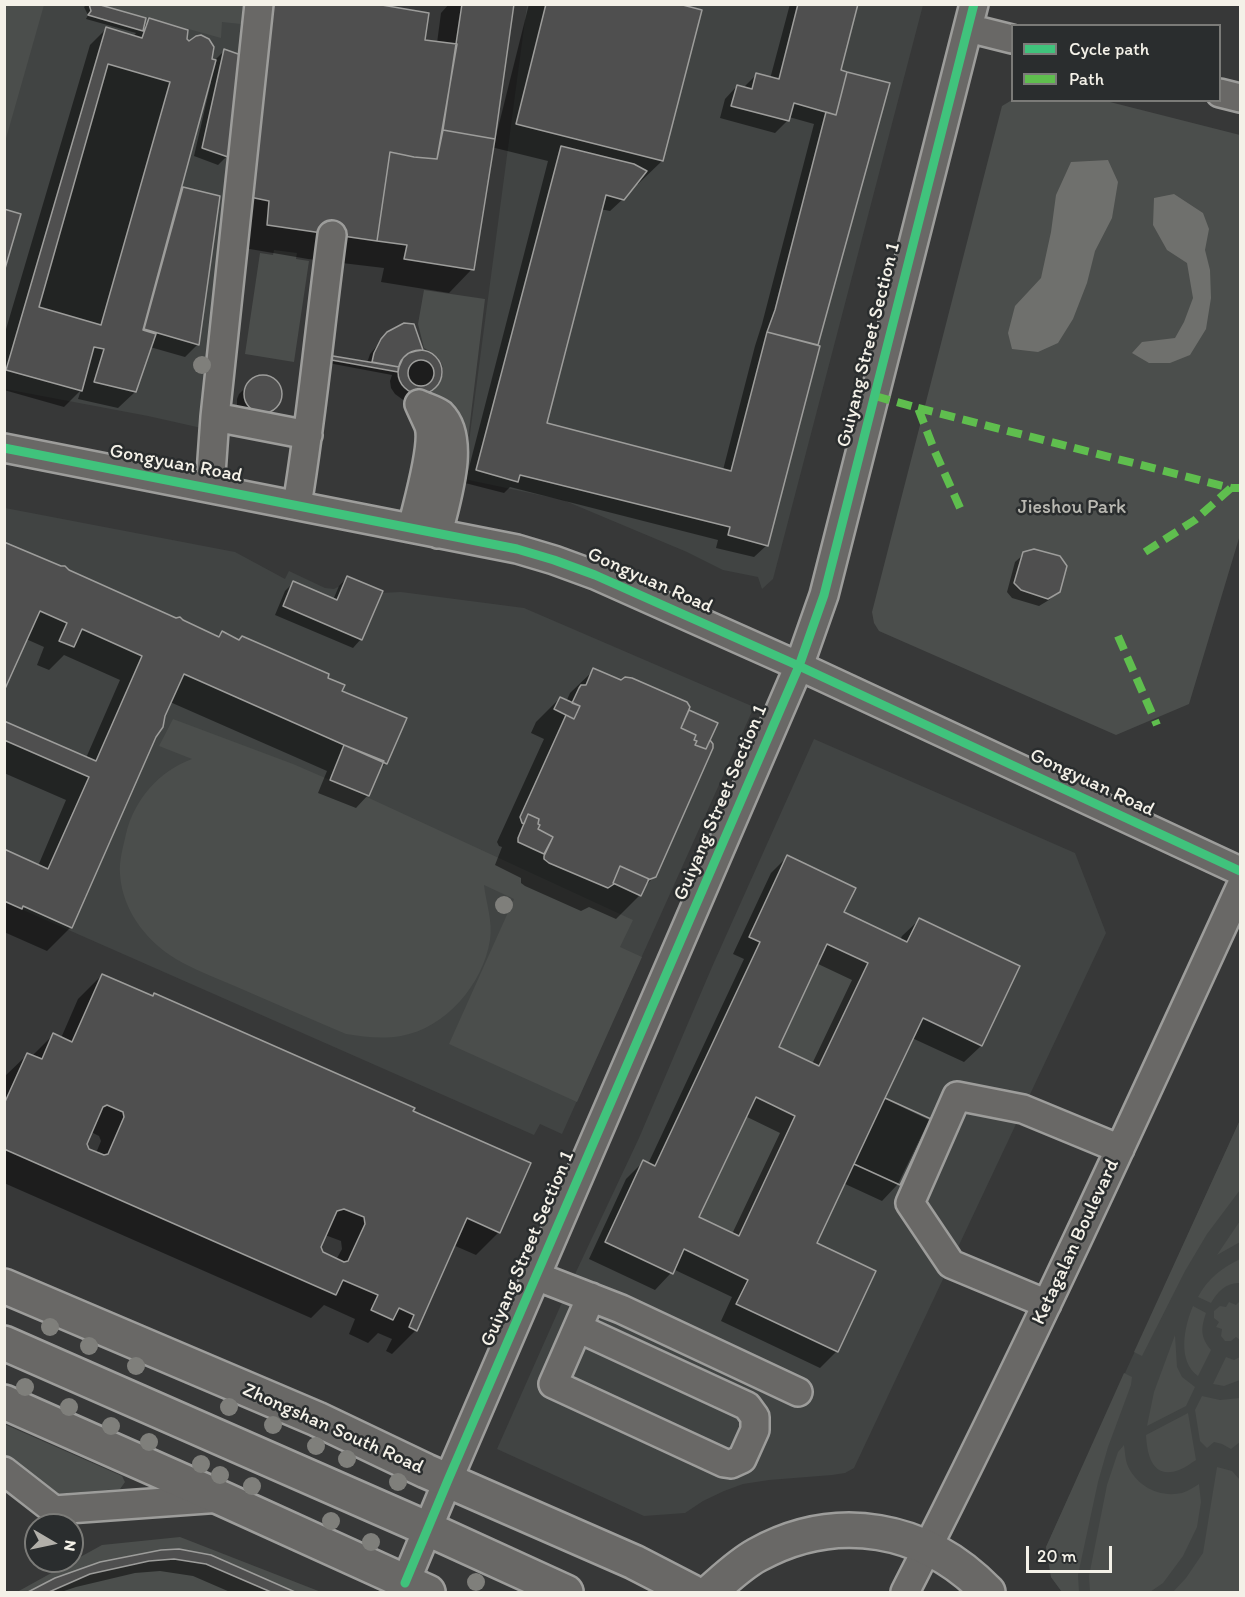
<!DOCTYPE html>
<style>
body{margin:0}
#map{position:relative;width:1245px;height:1597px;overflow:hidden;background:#373838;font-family:Itim,sans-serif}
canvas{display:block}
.frame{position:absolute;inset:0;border:6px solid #f4f1e8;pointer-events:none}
.legend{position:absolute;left:1011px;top:24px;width:210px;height:78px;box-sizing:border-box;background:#2a2d2e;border:2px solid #7b7b78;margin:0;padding:8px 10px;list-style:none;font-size:18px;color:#f4f1e8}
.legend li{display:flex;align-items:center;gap:12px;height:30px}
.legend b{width:30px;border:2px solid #7b7b78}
.north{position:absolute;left:24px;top:1513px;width:60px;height:60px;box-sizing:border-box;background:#2a2d2e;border:2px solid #7b7b78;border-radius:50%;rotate:99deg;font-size:16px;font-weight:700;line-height:24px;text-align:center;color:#f4f1e8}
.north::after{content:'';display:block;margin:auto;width:21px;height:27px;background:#b2b0aa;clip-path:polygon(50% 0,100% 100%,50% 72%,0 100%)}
.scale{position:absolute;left:1026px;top:1546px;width:86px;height:27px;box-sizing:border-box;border:3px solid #f4f1e8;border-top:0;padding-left:8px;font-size:18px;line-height:21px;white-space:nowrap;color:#f4f1e8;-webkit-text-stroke:4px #2a2d2e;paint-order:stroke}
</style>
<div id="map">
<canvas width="1245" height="1597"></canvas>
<div class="frame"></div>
<ul class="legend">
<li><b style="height:8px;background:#40c37c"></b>Cycle path</li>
<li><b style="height:8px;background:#5fbe4e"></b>Path</li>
</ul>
<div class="north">N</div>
<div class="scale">20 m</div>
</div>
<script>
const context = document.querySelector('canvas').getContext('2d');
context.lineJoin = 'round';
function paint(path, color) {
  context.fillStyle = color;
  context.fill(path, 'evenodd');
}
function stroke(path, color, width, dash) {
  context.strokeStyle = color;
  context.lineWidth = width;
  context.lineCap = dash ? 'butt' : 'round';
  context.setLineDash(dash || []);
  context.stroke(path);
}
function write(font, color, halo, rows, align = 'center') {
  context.font = font + ' Itim,sans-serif';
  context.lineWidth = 5;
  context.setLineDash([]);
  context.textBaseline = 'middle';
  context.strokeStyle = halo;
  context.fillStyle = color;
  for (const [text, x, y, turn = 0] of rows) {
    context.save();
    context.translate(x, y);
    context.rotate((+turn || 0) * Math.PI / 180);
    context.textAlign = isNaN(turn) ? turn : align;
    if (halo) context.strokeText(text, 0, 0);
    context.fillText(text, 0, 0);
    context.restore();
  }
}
const built = new Path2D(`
 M4,5H248L206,429L148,416L5,389Z
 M527,5H923L773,579L762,589L758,577L723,570L687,552L563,500L464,479Z
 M5,508L235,552L285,579L289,571L325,588L334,589L338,587L345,582L347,576L380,593L401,592L524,608L754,707L562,1134L540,1124L534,1135L5,902Z
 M814,739L1075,853L1106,933L854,1468L845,1473L832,1475L769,1480L743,1484L724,1491L703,1501L685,1513L644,1516L497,1449L568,1289L639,1138L712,967Z
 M1240,1120V1592H1062L1051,1577L1046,1547Z`);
const green = new Path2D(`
 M4,5H44L5,142H4Z
 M102,5L243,4V5L241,24L222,22L221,38Z
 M1012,100L1106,101L1240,135V535L1189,704L1116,735L879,631L874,623L872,612L1002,106Z
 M274,250L297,253L296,259L309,261L294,362L245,354L260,253L273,255Z
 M424,290L485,299L467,447H462L429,394C449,378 448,359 424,348L418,324Z
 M173,719L293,764L330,780L633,920L620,947L642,957L577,1102L449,1044L514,899L484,885C486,903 493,921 490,940C483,984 446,1028 401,1036C382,1039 364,1037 346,1034C309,1018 273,1003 237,987C219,979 200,972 183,963C150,946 122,912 120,874C119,861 123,847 126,834C134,800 159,771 192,759L159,746Z
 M827,944L868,963L819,1066L779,1047Z
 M756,1097L795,1116L739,1236L699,1217Z
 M1240,1120V1190L1207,1234L1185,1271L1142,1356L1134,1352Z
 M1240,1221V1242L1217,1255Z
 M1240,1259V1283C1227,1282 1217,1292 1211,1303L1198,1297C1208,1278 1222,1268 1240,1259Z
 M1240,1301V1340L1236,1337L1231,1341H1225L1221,1336L1222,1329L1216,1327L1219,1322L1214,1318V1311L1220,1306L1226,1307L1229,1302L1236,1305Z
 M1193,1306L1206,1313C1201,1328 1200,1337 1211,1350L1198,1376C1177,1361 1184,1327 1193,1306Z
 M1175,1335L1177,1367L1182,1377L1195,1387L1186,1406L1147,1426L1154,1392Z
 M1226,1357L1234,1360L1240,1357V1380L1224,1386L1213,1384Z
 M1124,1373L1132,1377L1131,1385L1108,1447L1098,1482L1078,1575L1079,1592H1062L1051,1577L1046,1547Z
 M1202,1396L1220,1400L1240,1398V1442L1231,1449L1222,1444L1214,1442L1207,1448L1200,1441L1195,1410Z
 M1188,1413L1196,1460C1191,1463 1185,1468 1179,1470C1152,1480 1147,1454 1146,1435Z
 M4,1424L122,1476L125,1482L120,1489L55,1494L5,1455Z
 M1124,1445C1125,1451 1125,1458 1127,1464C1136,1486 1159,1498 1182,1493C1188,1491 1194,1487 1199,1484L1201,1502L1197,1527L1183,1556L1163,1583L1150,1592H1090L1089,1576L1107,1485L1118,1452Z
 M1217,1467L1232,1471L1240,1480V1592H1173L1186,1578L1203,1553Z
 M180,1537L321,1592H17L102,1545Z`);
const water = new Path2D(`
 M1108,160L1118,182L1112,218L1095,251L1087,283L1073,319L1058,343L1038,352L1012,349L1008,333L1015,306L1041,278L1051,232L1056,195L1071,162Z
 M1174,194L1203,213L1209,229L1205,250L1210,270L1211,298L1206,329L1190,355L1170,363H1149L1132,353L1142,342L1175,338L1184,322L1193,298L1187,263L1167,250L1153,225L1154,198Z`);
const shadow = new Path2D(`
 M87,4H92L143,27L150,20L185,39L210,60L216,62V59L224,51L239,56L423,41L437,43L441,13L449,4H512L494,144L529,4H673L662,161L638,184L635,183L623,199L610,211L600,209L545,424L723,470L755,346L762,324L814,124L789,117L788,120L775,133L720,118L725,99L737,86L743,88L756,75L770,79L790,4H856L840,71L888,84L816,346L767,545L754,557L716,548L718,540L510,487L504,493L465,483L548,161L491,147L472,269L449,293L381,282L384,268L308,259L244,248L246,224L222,219L227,156L218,165L194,156L211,82L209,81L179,193L183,188L198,344L185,357L150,347L135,392L118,408L78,399L81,390L64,407L4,390V336L90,45L106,29L133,37L136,33L86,19L88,15L84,7Z
 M413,325L422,352L435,358L440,370V376L434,388L425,397L406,402L395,394L391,388L390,381L392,375L323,362L327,357L367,363L370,354L387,334Z
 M264,376L274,380L281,391L279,402L262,420L237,410V399L239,394L248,385L258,377Z
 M4,544L218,638L222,633L326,679L340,691L386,763L378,771L368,795L356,808L318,793L327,771L170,702L71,927L47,951L4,932V851L38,866L66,800L4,773V722L86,758L120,680L64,655L49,670L37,665L44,647L26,639Z
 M1024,554L1058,591L1049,600L1039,606L1012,598L1007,592L1015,562Z
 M347,578L361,639L353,648L275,615L285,591L293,583L333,600L339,586Z
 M594,670L716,723L655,876L643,888L640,895L616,919L589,907L581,911L525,886L521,883V878L495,865L502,847L499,846L497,842L544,739L531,733L536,722L560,698L566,702L570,693Z
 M787,857L842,913L900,940L902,936L919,920L1018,967L981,1046L964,1062L912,1038L883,1098L929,1120L898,1184L882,1201L843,1183L815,1243L837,1351L820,1368L721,1321L732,1297L673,1269L671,1273L655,1290L589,1259L626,1179L643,1162L648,1164L744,959L733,954L771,873ZM816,963L852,980L812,1064L777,1048ZM745,1116L780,1133L732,1234L697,1218Z
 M102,975L411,1112L499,1232L476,1255L453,1245L416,1330L392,1354L386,1351L392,1339L378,1333L368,1343L349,1334L355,1319L324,1305L311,1318L4,1183V1077L27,1055L32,1056L53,1035L61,1038L78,999ZM91,1132L99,1136L101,1141L96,1153L88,1150L86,1144ZM325,1235L341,1241L342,1249L336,1260L322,1253L320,1247Z
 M210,1557L291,1592H230L193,1576L160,1571L135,1573L76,1587L61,1592H31L55,1579L100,1563Z`);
const building = new Path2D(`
 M89,4H97L146,18L143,31L88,15L91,11Z
 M269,4H376L429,13L425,40L457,44L437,159L414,157L390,152L377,241L267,225L269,201L245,196Z
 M462,4H514L495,139L443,130Z
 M546,4H679L702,10L663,161L516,124Z
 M798,4H858L841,70L847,72L836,115L794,103L789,121L731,106L737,85L752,89L756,73L779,79Z
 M149,18L188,30L187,39L189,41L196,36L201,35L209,39L214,47L212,59L216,60L143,330L156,334L136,392L94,382L104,349L94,347L82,391L6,370L106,27L142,38Z
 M224,49L241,55L228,157L202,148Z
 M108,64L170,82L101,325L39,307Z
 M847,72L890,83L818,345L767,332L775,310L826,112L836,115Z
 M443,130L495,139L474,270L404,259L407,245L377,241L390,152L414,157L437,159Z
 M561,146L634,164L647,171L624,200L606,195L547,423L731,471L767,332L820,346L768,546L728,535L730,527L520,475L518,482L476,470Z
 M183,187L220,196L199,345L144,329Z
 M4,209L21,214L4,272Z
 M404,323L414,324L423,350L416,351L409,353L403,358L399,367L372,362L374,353L381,339L387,332Z
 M398 372a22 22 0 1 1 44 0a22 22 0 1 1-44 0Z
 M327,355L399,367L398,372L326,359Z
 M408 373a13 13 0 1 1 26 0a13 13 0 1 1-26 0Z
 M244 394a19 19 0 1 1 38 0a19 19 0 1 1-38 0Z
 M4,542L61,566H65L69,570L176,618L180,617L183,620L219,637L222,631L239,640L242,636L329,674L328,678L345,685L342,691L407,718L387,764L184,674L165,716L163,727L156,737L72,928L23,906L22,909L4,901V849L48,869L89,777L4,740V721L96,761L142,656L82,629L74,647L59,641L67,623L40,611L4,691Z
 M1034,549L1060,556L1067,566L1060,592L1048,599L1021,590L1014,583L1023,552Z
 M347,576L383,591L362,640L283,606L293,581L337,600Z
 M593,668L621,680L625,677L632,678L687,702L690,707L681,728L696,735L694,740L697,741L695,745L706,749L710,740L713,744V748L656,877L648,880L649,879L620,866L613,883L614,884L608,888L549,863L544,859V856L553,837L538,829L540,825L538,824L539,819L528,814L524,824L522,823L520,817L566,715L574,719L580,706L572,703L579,688L581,685H586Z
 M560,697L580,706L574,719L554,709Z
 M689,710L718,723L706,749L695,745L697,741L694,740L696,735L681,728Z
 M344,745L384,761L369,796L330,780Z
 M528,814L539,819L538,824L540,825L538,829L553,837L544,854L518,842V838Z
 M787,855L856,888L844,912L907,942L919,918L1020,966L982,1046L923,1018L885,1098L931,1119L900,1185L854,1164L817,1243L876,1271L838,1352L736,1304L748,1280L684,1249L673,1274L605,1242L643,1160L655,1166L760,942L749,937ZM827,944L868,963L819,1066L779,1047ZM756,1097L795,1116L739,1236L699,1217Z
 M620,866L649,879L641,896L613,883Z
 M102,974L153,996L154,993L415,1108L413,1111L531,1163L500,1233L467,1218L417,1331L409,1327L414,1315L399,1308L393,1320L371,1310L378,1295L343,1280L336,1295L4,1149V1104L27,1053L42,1059L53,1033L72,1042ZM107,1105L123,1112L124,1117L108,1154L104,1155L89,1149L87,1144L103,1107ZM344,1209L364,1217L365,1224L348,1261L344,1262L323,1252L321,1247L337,1211Z
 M885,1098L931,1119L900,1185L854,1164Z
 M179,1549L211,1555L295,1592H271L206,1564L174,1559L149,1561L90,1574L49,1592H28L55,1578L100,1562L161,1550Z`);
const minor = new Path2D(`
 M259,4L215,417L308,435
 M968,28L1012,39
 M1220,93L1240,98
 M419,404C425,407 436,410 441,414C467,440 445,502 438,534
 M4,448L517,549L554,560L595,575L799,666L1240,871
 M210,488L215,417
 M297,505C312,416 320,325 332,235
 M412,528C417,505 435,447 429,426C426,419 422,411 419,404
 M536,1276L621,1309L798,1392
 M1047,1304L951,1264L910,1203L957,1096L1023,1109L1120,1149
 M578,1328L747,1406L755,1417V1430L742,1459L731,1464L724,1463L553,1384L591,1297
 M4,1471L54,1510L221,1498
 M405,1583L448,1480L799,666L824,595L974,4
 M905,1592C1023,1361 1132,1124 1240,888`);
const major = new Path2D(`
 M4,1286L317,1419L426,1471L634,1562L692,1592
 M4,1343L428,1529L566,1592
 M4,1402L221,1498L428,1592
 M710,1592C725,1579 739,1565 757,1555C837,1511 925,1527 988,1592`);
const quiet = new Path2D(`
 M875,396L918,408L935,452L961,510
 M918,408L1231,488H1240
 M1145,552L1195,520L1231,488
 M1118,636L1157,725`);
const cycleway = new Path2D(`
 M4,448L517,549L554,560L595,575L799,666L1240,871
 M405,1583L448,1480L799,666L824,595L974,4`);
const trees = [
 [202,365],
 [504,905],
 [50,1327],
 [89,1346],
 [136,1366],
 [25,1387],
 [69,1407],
 [229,1407],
 [273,1425],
 [111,1426],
 [149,1442],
 [316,1446],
 [347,1459],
 [201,1464],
 [220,1475],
 [398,1482],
 [252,1486],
 [331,1521],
 [371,1542],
 [476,1582]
];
const streetNames = [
 ["Guiyang Street Section 1",869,345,-76],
 ["Gongyuan Road",176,464,11],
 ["Gongyuan Road",650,581,24],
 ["Gongyuan Road",1092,783,25],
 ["Guiyang Street Section 1",721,803,-67],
 ["Ketagalan Boulevard",1076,1242,-65],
 ["Guiyang Street Section 1",528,1249,-67],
 ["Zhongshan South Road",333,1429,24]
];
const parkNames = [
 ["Jieshou Park",1072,508]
];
paint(built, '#414443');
paint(green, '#4b4e4c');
paint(water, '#6f706d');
paint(shadow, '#0007');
paint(building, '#4f4f4f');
stroke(building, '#9d9d9b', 1.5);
stroke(minor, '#9d9d9b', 32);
stroke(major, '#9d9d9b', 38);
stroke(minor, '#696866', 27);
stroke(major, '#696866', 33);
stroke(quiet, '#5fbe4e', 8, [15, 8]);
stroke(cycleway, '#40c37c', 9);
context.fillStyle = '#7f7f7b';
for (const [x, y] of trees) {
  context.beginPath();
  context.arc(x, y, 9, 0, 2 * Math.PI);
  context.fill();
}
write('20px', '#f4f1e8', '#2a2d2e', streetNames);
write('20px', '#bab9b2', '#2a2d2e', parkNames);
</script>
